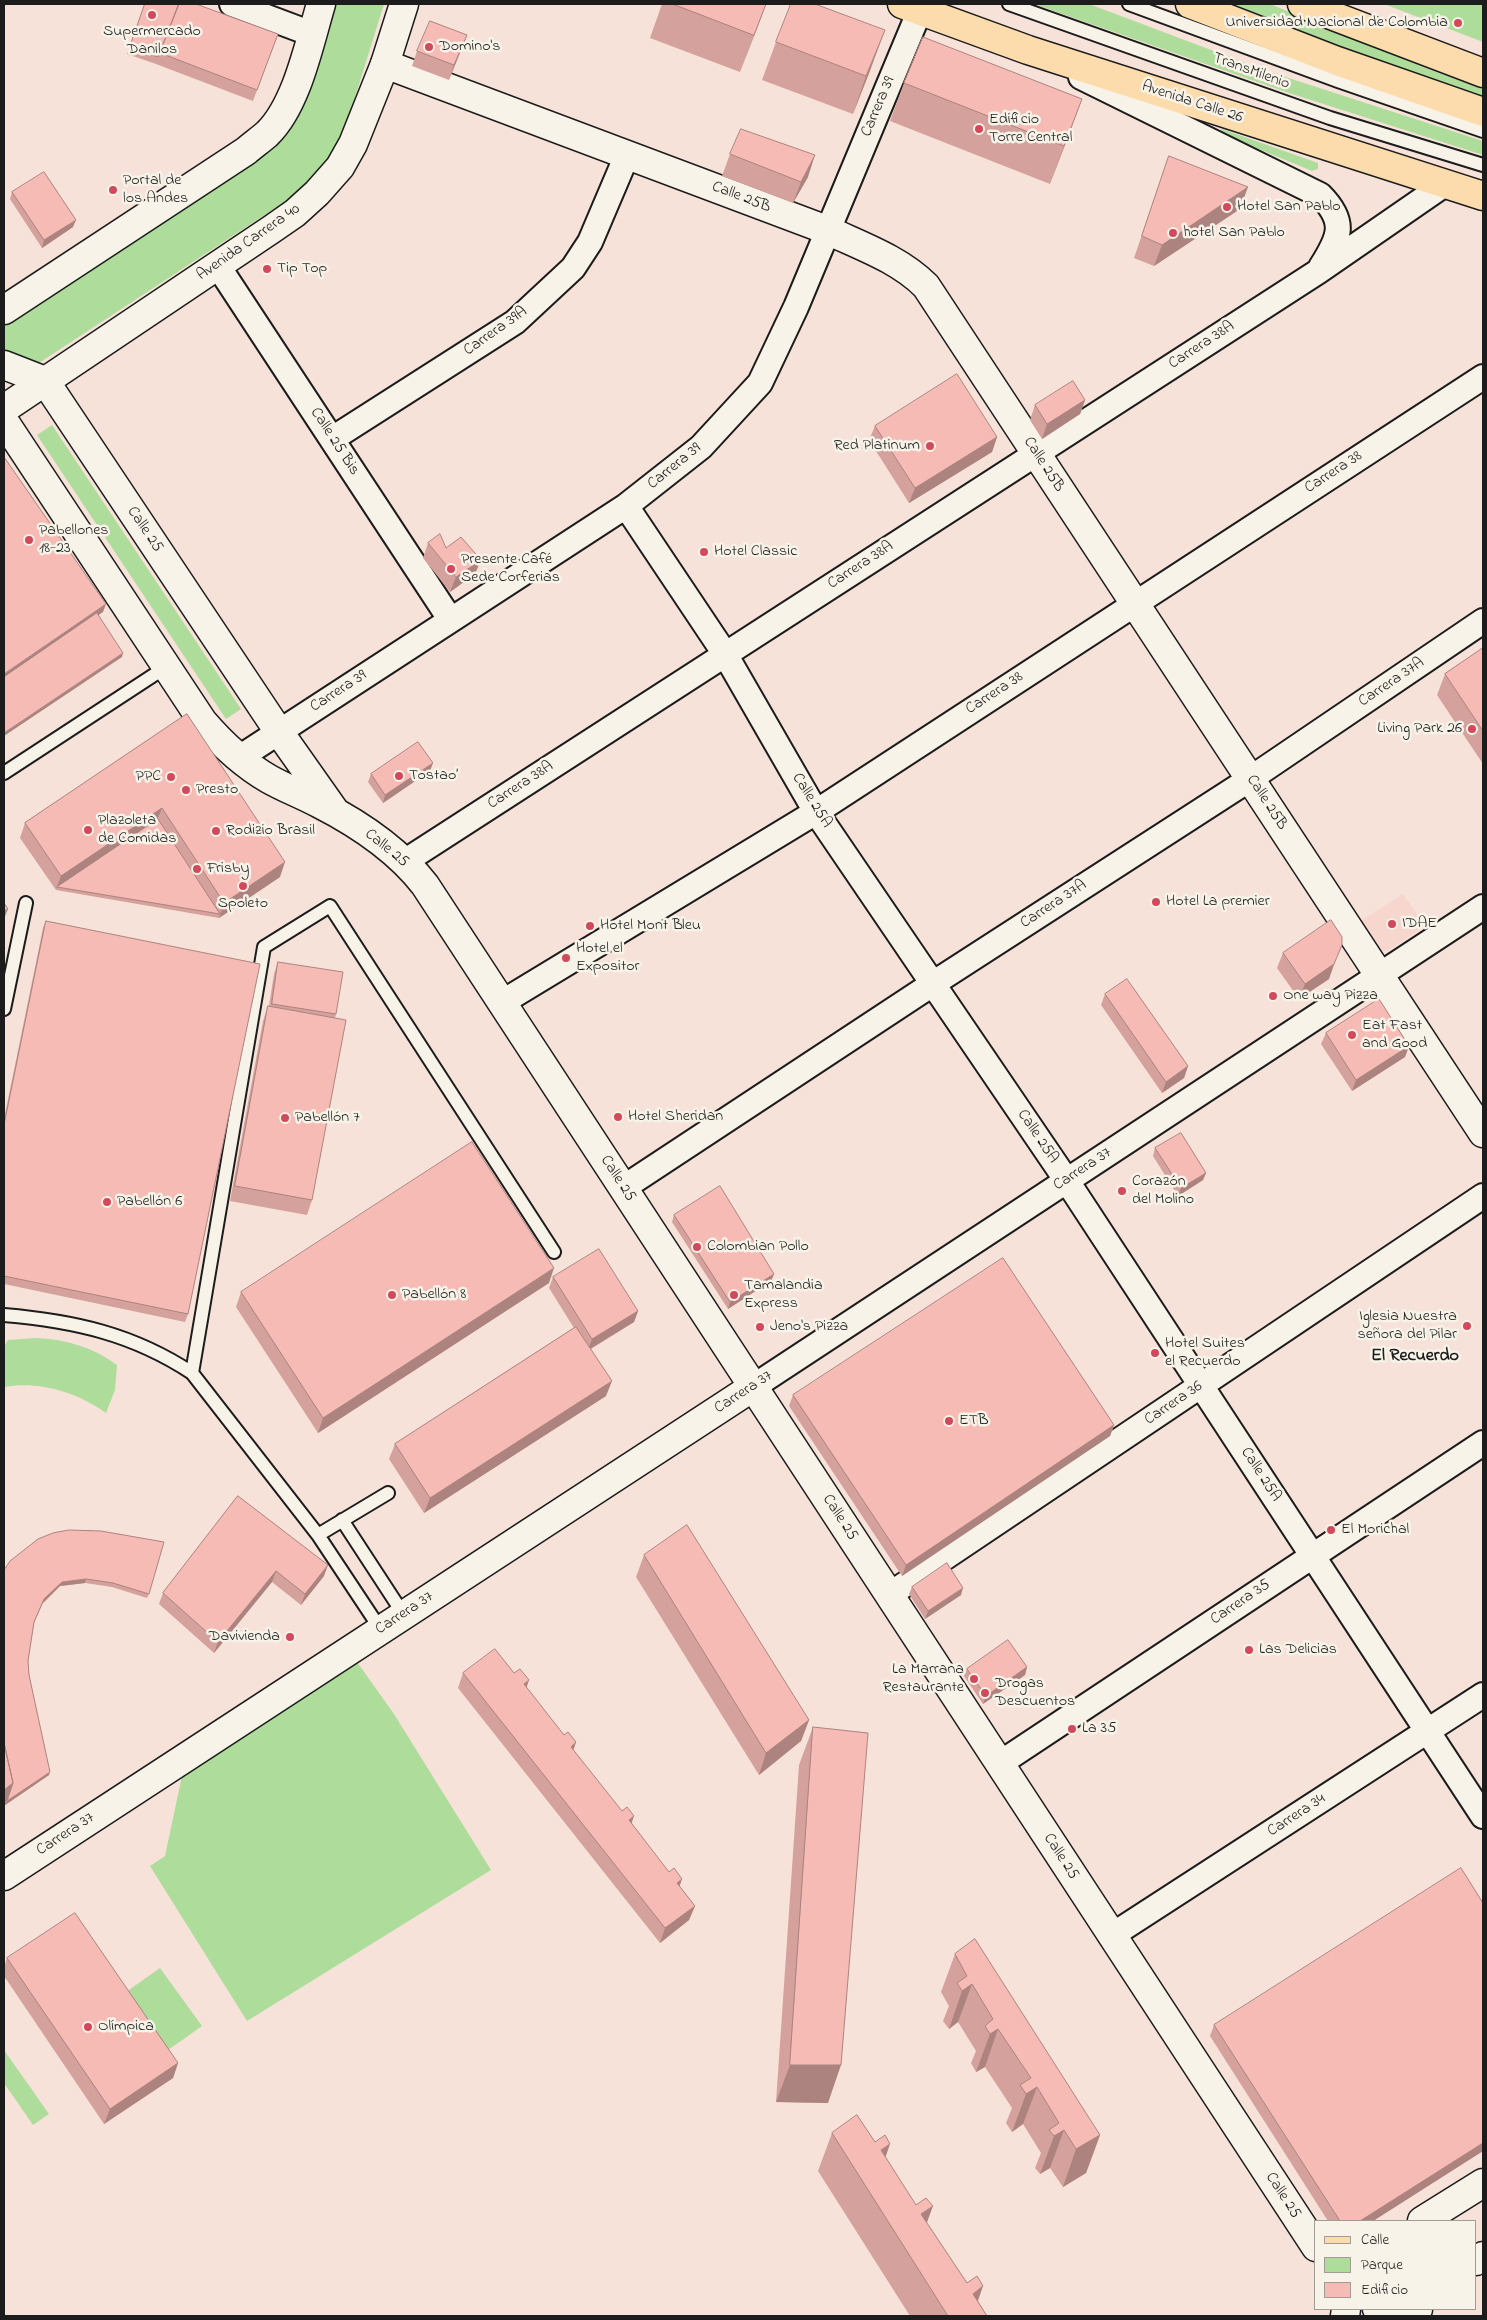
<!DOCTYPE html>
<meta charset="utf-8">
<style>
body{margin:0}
#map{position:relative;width:1487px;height:2320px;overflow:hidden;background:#f7e2d9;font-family:"Indie Flower",sans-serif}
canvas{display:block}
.frame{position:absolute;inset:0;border:5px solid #1c1c1c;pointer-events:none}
.legend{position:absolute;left:1314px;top:2220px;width:162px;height:90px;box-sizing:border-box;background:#f7f3e8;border:1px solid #9f9d96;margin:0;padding:6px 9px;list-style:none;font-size:15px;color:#1c1c1c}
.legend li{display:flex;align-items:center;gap:10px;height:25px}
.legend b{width:25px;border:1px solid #9f9d96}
</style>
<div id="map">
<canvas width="1487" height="2320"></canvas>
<div class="frame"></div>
<ul class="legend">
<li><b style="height:6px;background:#fcdcac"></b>Calle</li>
<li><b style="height:14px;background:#aedc9b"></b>Parque</li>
<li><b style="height:14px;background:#f6bbb5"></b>Edificio</li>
</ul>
</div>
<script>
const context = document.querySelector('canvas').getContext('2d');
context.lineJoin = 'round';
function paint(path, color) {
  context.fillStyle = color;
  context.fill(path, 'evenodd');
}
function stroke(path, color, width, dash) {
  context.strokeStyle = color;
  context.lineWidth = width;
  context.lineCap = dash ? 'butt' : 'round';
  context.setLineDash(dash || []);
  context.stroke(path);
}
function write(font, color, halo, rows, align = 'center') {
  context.font = font + ' "Indie Flower",sans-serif';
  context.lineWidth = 5;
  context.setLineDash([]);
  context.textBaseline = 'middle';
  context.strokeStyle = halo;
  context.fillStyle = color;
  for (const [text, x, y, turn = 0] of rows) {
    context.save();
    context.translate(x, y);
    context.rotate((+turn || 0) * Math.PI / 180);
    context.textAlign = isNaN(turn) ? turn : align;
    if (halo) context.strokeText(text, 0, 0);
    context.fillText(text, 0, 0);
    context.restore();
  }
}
const built = new Path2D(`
 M1403,894L1425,926L1387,951H1379L1359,922Z`);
const green = new Path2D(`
 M335,4H384L351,110L332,154L301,191L39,363L18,359L4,352V322L305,93Z
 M1034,4H1089L1267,71L1483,141V155L1289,93Z
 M1224,4H1270L1431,70L1483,89V102Z
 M1384,4H1483V42Z
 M1222,129L1318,163V169L1312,171L1218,132Z
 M52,425L241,709L226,719L37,435Z
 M35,1338C65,1339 93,1347 117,1365L115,1390L106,1413C76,1392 40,1381 4,1387V1347L8,1340Z
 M357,1662L394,1714L491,1870L247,2021L150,1866L165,1856L182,1776Z
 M160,1968L202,2026L161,2055L119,1997Z
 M4,2050L49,2114L33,2125L4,2083Z`);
const service = new Path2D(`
 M1009,4L1330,118L1483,165
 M1129,4L1338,81L1483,131
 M4,773L166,667
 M4,1009L26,903
 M4,1315C74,1321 133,1334 192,1373L264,947L330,906L554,1252
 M192,1373L318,1535L381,1630
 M342,1520L404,1615
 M318,1535L388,1493`);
const minor = new Path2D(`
 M232,4L312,34
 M1081,77L1320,195C1347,222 1340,237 1321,267
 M218,266L450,619
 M332,439L515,322L573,268L590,242L627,155
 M626,506L725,654L816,812L1067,1181L1483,1816
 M239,758L626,506L701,447L760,383L796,307L920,10
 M404,862L1319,271L1445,184
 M501,1003L816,812L1483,377
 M623,1188L934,983L1250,779L1483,621
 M753,1387L1483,907
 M889,1595L1483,1196
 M999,1764L1483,1443
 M1111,1936L1483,1695`);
const tertiary = new Path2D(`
 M385,64L827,230C861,246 899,259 926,286L1483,1133
 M4,365L45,381L279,732L334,810
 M4,421L203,722C222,744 243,764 269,779C285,788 303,795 320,804C359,824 398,850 425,885L1316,2247
 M4,1876L753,1387
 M1377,2309L1390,2316`);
const secondary = new Path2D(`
 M4,310L246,151C253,145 260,140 267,134C297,105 309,44 321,4
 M4,409L272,229L295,213L317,193L340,167L353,144L385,64L404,4
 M1422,2221L1483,2183
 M1476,2261L1483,2256
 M1345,2316L1346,2309
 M1412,2316L1418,2309`);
const primary = new Path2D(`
 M902,4L1028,50L1483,196
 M1190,4L1337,61L1483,112
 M1302,4L1483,73`);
const wall = new Path2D(`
 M145,4L278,34L253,101L156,64L127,54Z
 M662,4H766L740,72L650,38Z
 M467,35L449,80L412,66L417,51Z
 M776,42L871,68L853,114L762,80Z
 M904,83L1068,137L1050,184L890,121Z
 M730,154L808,177L793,203L722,176Z
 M1169,156L1240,209L1154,266L1134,258Z
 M12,192L73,227L42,248L10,199Z
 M1085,400L1080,414L1042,439L1030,420L1035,405Z
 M875,426L997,437L992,452L909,503L869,440Z
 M428,543L446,548L475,574L450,592L423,558Z
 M1483,648V764L1437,695L1445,674Z
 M187,714L280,877L219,918L56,890L20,838L25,823Z
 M430,771L383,803L368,782L371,774Z
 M46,921L188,1314L185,1322L4,1284V1119L43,928Z
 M1283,953L1329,979L1299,999L1277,968Z
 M278,962L336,1014L335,1018L312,1200L307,1215L230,1201L263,1021L268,1006H269L274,974Z
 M1105,994L1188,1066L1184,1078L1162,1093L1101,1005Z
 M1326,1033L1409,1046L1405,1057L1352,1091L1321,1044Z
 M1155,1148L1206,1173L1203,1180L1178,1196L1153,1156Z
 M674,1215L774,1274L771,1281L728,1309L672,1222Z
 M553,1277L638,1311L634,1322L591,1349L606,1396L424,1513L389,1459L395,1444L574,1328L549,1288Z
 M549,1283L318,1433L236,1307L241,1292Z
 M793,1395L1114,1425L1110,1436L902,1576L789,1406Z
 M238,1496L324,1576L301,1605L272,1582L214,1653L159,1604L163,1593Z
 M38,1539L149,1594L147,1598L112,1587L85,1583L60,1586L43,1603L34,1623L28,1661L29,1675L49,1775L4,1806Z
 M644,1555L809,1720L801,1741L759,1775L636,1577Z
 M912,1587L961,1595L925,1619L909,1594Z
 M1027,1667L1025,1675L983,1704L964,1676L967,1669Z
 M463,1673H514L564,1735L576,1742L573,1750L695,1906L689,1920L660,1943L458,1688Z
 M813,1727L828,2103L776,2102L799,1765Z
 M1483,1903V2151L1373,2221H1328L1210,2036L1214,2025Z
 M955,1954L1100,2135L1086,2173L1063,2187L1050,2168L1040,2174L1035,2168L1041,2153L1023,2124L1012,2132L1006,2123L1012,2108L985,2067L976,2072L971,2063L976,2051L958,2022L949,2029L943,2021L949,2006L941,1992Z
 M7,1958L178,2063L173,2078L104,2124L4,1976V1968Z
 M832,2133L886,2158L927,2223L967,2283L983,2286L978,2301L987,2316H910L818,2171Z`);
const shadedWall = new Path2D(`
 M766,4L758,26L740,72L754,35Z
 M885,30L871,68L853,114L866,76Z
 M467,35L449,80L454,65Z
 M1082,99L1068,137L1050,184L1064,146Z
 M815,155L808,177L793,203L801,182Z
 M1248,187L1240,209L1154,266L1162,245Z
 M76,220L73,227L42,248L44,240Z
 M1085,400L1080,414L1042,439L1047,424Z
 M997,437L992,452L909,503L915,488Z
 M481,560L475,574L450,592L456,577Z
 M106,604L103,612L4,680V674Z
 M123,653L122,657L4,736V733Z
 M433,763L430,771L383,803L385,795Z
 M162,808L156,823L57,887L61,876Z
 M285,862L280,877L219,918L224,903Z
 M8,909L4,919V911Z
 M1336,959L1329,979L1299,999L1305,984Z
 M1409,1046L1405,1057L1352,1091L1356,1080Z
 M1188,1066L1184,1078L1162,1093L1166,1082Z
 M1206,1173L1203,1180L1178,1196L1181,1188Z
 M554,1268L549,1283L318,1433L323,1418Z
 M774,1274L771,1281L728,1309L730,1302Z
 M638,1311L634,1322L588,1350L592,1339Z
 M612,1381L606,1396L424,1513L430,1498Z
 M1114,1425L1110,1436L902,1576L906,1565Z
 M328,1565L324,1576L301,1605L305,1594Z
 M276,1571L272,1582L214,1653L218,1642Z
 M86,1579L85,1583L60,1586L43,1603L44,1599L62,1582Z
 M963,1588L961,1595L925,1619L928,1611Z
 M1027,1667L1025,1675L983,1704L986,1696Z
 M529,1680L524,1695V1684Z
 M809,1720L801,1741L759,1775L766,1753Z
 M576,1742L571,1757V1747Z
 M50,1772L49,1775L5,1805L7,1801Z
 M13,1783L5,1805L4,1806V1790Z
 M634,1816L629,1831V1820Z
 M682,1879L677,1894V1883Z
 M695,1906L689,1920L660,1943L665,1928Z
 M972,1984L958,2022L949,2029L962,1991Z
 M998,2029L985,2067L976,2072L990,2034Z
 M178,2063L173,2078L104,2124L110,2109Z
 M790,2065H841L828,2103L776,2102Z
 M1037,2087L1023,2124L1012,2132L1026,2094Z
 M1064,2130L1050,2168L1040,2174L1054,2136Z
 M1100,2135L1086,2173L1063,2187L1076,2149Z
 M1483,2143V2151L1373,2221H1360Z
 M890,2144L877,2182L881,2150Z
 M933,2206L919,2244L921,2214Z
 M983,2286L972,2316L973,2294Z`);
const building = new Path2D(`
 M145,4H179L158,57L130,47Z
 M179,4H196L278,34L257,90L160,53Z
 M673,4H766L754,35Z
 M791,4H815L885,30L866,76L776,42Z
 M430,21L467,35L454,65L417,51Z
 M923,37L1082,99L1064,146L904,83Z
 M741,129L815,155L801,182L730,154Z
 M1169,156L1248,187L1162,245L1142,236Z
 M44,172L76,220L44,240L12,192Z
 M957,374L997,437L915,488L875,426Z
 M1073,381L1085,400L1047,424L1035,405Z
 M4,457L106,604L4,674Z
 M440,534L446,548L461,537L481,560L456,577L428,543Z
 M97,613L123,653L4,733V677Z
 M1483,648V731L1445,674Z
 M187,714L285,862L224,903L162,808L61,876L25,823Z
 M418,742L433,763L385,795L371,774Z
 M158,819L220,914L57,887Z
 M4,903L8,909L4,911Z
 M1331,920L1342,937V945L1334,964L1305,984L1283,953Z
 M46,921L260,964L188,1314L4,1276V1125Z
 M278,962L343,972L336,1014L272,1004Z
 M1127,979L1188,1066L1166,1082L1105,994Z
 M1379,999L1409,1046L1356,1080L1326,1033Z
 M268,1006L346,1020L312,1200L235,1186Z
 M1181,1133L1206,1173L1181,1188L1155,1148Z
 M472,1142L554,1268L323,1418L241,1292Z
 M720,1186L774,1274L730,1302L674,1215Z
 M599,1249L638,1311L592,1339L553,1277Z
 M1003,1258L1114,1425L906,1565L793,1395Z
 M576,1327L612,1381L430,1498L395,1444Z
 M238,1496L328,1565L305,1594L276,1571L218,1642L163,1593Z
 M687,1525L809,1720L766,1753L644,1555Z
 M69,1530L101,1531L164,1542L149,1594L113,1583L86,1579L62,1582L44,1599L34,1622L28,1661L29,1675L50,1772L7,1801L13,1783L4,1743V1570L10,1561L38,1539L53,1533Z
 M947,1563L963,1588L928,1611L912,1587Z
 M1008,1640L1027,1667L986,1696L967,1669Z
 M495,1649L514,1673L520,1669L529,1680L524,1684L564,1735L568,1732L576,1742L571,1747L622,1811L627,1807L634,1816L629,1820L669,1872L674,1868L682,1879L677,1883L695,1906L665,1928L463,1673Z
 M813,1727L868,1733L841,2065H790Z
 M4,1743L13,1783L4,1790Z
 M1461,1868L1483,1903V2143L1360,2221H1340L1214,2025Z
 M75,1913L178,2063L110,2109L7,1958Z
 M975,1939L1100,2135L1076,2149L1064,2130L1054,2136L1049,2130L1059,2123L1037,2087L1026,2094L1020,2085L1031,2078L998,2029L990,2034L985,2026L993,2019L972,1984L962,1991L957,1983L967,1976L955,1954Z
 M857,2115L875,2142L885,2135L890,2144L881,2150L916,2205L926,2198L933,2206L921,2214L967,2283L977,2276L983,2286L973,2294L987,2316H948L832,2133Z`);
const markers = [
 [152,15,5,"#d1495b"],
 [1458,23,5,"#d1495b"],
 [429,47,5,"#d1495b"],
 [979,129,5,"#d1495b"],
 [113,190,5,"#d1495b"],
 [1227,207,5,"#d1495b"],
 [1173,233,5,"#d1495b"],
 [267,269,5,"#d1495b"],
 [930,446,5,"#d1495b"],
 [29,540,5,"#d1495b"],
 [704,552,5,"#d1495b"],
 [451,569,5,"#d1495b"],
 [1472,729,5,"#d1495b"],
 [399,776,5,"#d1495b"],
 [171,777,5,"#d1495b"],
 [186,790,5,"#d1495b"],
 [88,830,5,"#d1495b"],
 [216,831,5,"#d1495b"],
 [197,869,5,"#d1495b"],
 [243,886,5,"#d1495b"],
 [1156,902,5,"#d1495b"],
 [1392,924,5,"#d1495b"],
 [590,926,5,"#d1495b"],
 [566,958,5,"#d1495b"],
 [1273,996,5,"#d1495b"],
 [1352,1035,5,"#d1495b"],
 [618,1117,5,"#d1495b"],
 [285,1118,5,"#d1495b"],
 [1122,1191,5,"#d1495b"],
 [107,1202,5,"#d1495b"],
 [697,1247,5,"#d1495b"],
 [392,1295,5,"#d1495b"],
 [734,1295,5,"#d1495b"],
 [1467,1326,5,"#d1495b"],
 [760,1327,5,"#d1495b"],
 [1155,1353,5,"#d1495b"],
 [949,1421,5,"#d1495b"],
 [1331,1530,5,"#d1495b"],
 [290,1637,5,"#d1495b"],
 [1249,1650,5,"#d1495b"],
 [974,1679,5,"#d1495b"],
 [985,1693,5,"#d1495b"],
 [1072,1729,5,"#d1495b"],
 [88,2027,5,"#d1495b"]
];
const poiNames = [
 ["Universidad Nacional de Colombia",1448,23,"right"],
 ["Supermercado",152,32,"center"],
 ["Danilos",152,50,"center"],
 ["Domino's",439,47],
 ["Edificio",989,120],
 ["Torre Central",989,138],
 ["Portal de",123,181],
 ["los Andes",123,199],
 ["Hotel San Pablo",1237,207],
 ["hotel San Pablo",1183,233],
 ["Tip Top",277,269],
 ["Red Platinum",920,446,"right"],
 ["Pabellones",39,531],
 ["18-23",39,549],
 ["Hotel Classic",714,552],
 ["Presente Café",461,560],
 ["Sede Corferias",461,578],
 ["Living Park 26",1462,729,"right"],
 ["Tostao’",409,776],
 ["PPC",161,777,"right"],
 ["Presto",196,790],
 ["Plazoleta",98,821],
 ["de Comidas",98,839],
 ["Rodizio Brasil",226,831],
 ["Frisby",207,869],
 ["Hotel La premier",1166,902],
 ["Spoleto",243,904,"center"],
 ["IDAE",1402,924],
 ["Hotel Mont Bleu",600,926],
 ["Hotel el",576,949],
 ["Expositor",576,967],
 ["One way Pizza",1283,996],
 ["Eat Fast",1362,1026],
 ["and Good",1362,1044],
 ["Hotel Sheridan",628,1117],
 ["Pabellón 7",295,1118],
 ["Corazón",1132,1182],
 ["del Molino",1132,1200],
 ["Pabellón 6",117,1202],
 ["Colombian Pollo",707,1247],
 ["Tamalandia",744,1286],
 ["Express",744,1304],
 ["Pabellón 8",402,1295],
 ["Iglesia Nuestra",1457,1317,"right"],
 ["señora del Pilar",1457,1335,"right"],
 ["Jeno's Pizza",770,1327],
 ["Hotel Suites",1165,1344],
 ["el Recuerdo",1165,1362],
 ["ETB",959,1421],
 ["El Morichal",1341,1530],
 ["Davivienda",280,1637,"right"],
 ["Las Delicias",1259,1650],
 ["La Marrana",964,1670,"right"],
 ["Restaurante",964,1688,"right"],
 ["Drogas",995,1684],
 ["Descuentos",995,1702],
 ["La 35",1082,1729],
 ["Olímpica",98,2027]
];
const streetNames = [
 ["TransMilenio",1251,72,20],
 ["Avenida Calle 26",1192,103,18],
 ["Carrera 39",879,107,-67],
 ["Calle 25B",741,198,21],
 ["Avenida Carrera 40",249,243,-35],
 ["Carrera 39A",496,332,-35],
 ["Carrera 38A",1202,346,-33],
 ["Calle 25 Bis",334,442,57],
 ["Calle 25B",1043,465,57],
 ["Carrera 39",675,467,-39],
 ["Carrera 38",1334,473,-33],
 ["Calle 25",144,530,56],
 ["Carrera 38A",861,566,-33],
 ["Carrera 37A",1392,683,-34],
 ["Carrera 39",339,692,-33],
 ["Carrera 38",995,694,-33],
 ["Carrera 38A",521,786,-33],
 ["Calle 25A",811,801,58],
 ["Calle 25B",1266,803,57],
 ["Calle 25",386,849,39],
 ["Carrera 37A",1054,905,-33],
 ["Calle 25A",1037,1137,56],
 ["Carrera 37",1083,1170,-33],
 ["Calle 25",617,1179,57],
 ["Carrera 37",744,1393,-33],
 ["Carrera 36",1174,1404,-34],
 ["Calle 25A",1260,1475,57],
 ["Calle 25",839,1518,57],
 ["Carrera 35",1241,1603,-34],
 ["Carrera 37",405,1614,-33],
 ["Carrera 34",1297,1816,-33],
 ["Carrera 37",66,1835,-33],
 ["Calle 25",1060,1857,57],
 ["Calle 25",1282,2196,57]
];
const neighbourhoodNames = [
 ["El Recuerdo",1415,1357]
];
paint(built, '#f7d6ce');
paint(green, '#aedc9b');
stroke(service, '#1c1c1c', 16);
stroke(minor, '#1c1c1c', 28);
stroke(tertiary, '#1c1c1c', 31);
stroke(secondary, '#1c1c1c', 31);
stroke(primary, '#1c1c1c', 31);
stroke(service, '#f7f3e8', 12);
stroke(minor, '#f7f3e8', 24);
stroke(tertiary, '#f7f3e8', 28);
stroke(secondary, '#f7f3e8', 28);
stroke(primary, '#fcdcac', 28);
paint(wall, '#d4a19c');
paint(shadedWall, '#ac837f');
paint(building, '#f6bbb5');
stroke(building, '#ac837f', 1);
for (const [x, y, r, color] of markers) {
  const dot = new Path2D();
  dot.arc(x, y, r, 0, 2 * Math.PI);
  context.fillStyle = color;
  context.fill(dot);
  stroke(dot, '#f7f3e8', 2);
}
write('16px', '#1c1c1c', '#f7f3e8', poiNames, 'left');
write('16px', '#1c1c1c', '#f7f3e8', streetNames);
write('bold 18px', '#1c1c1c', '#f7f3e8', neighbourhoodNames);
</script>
